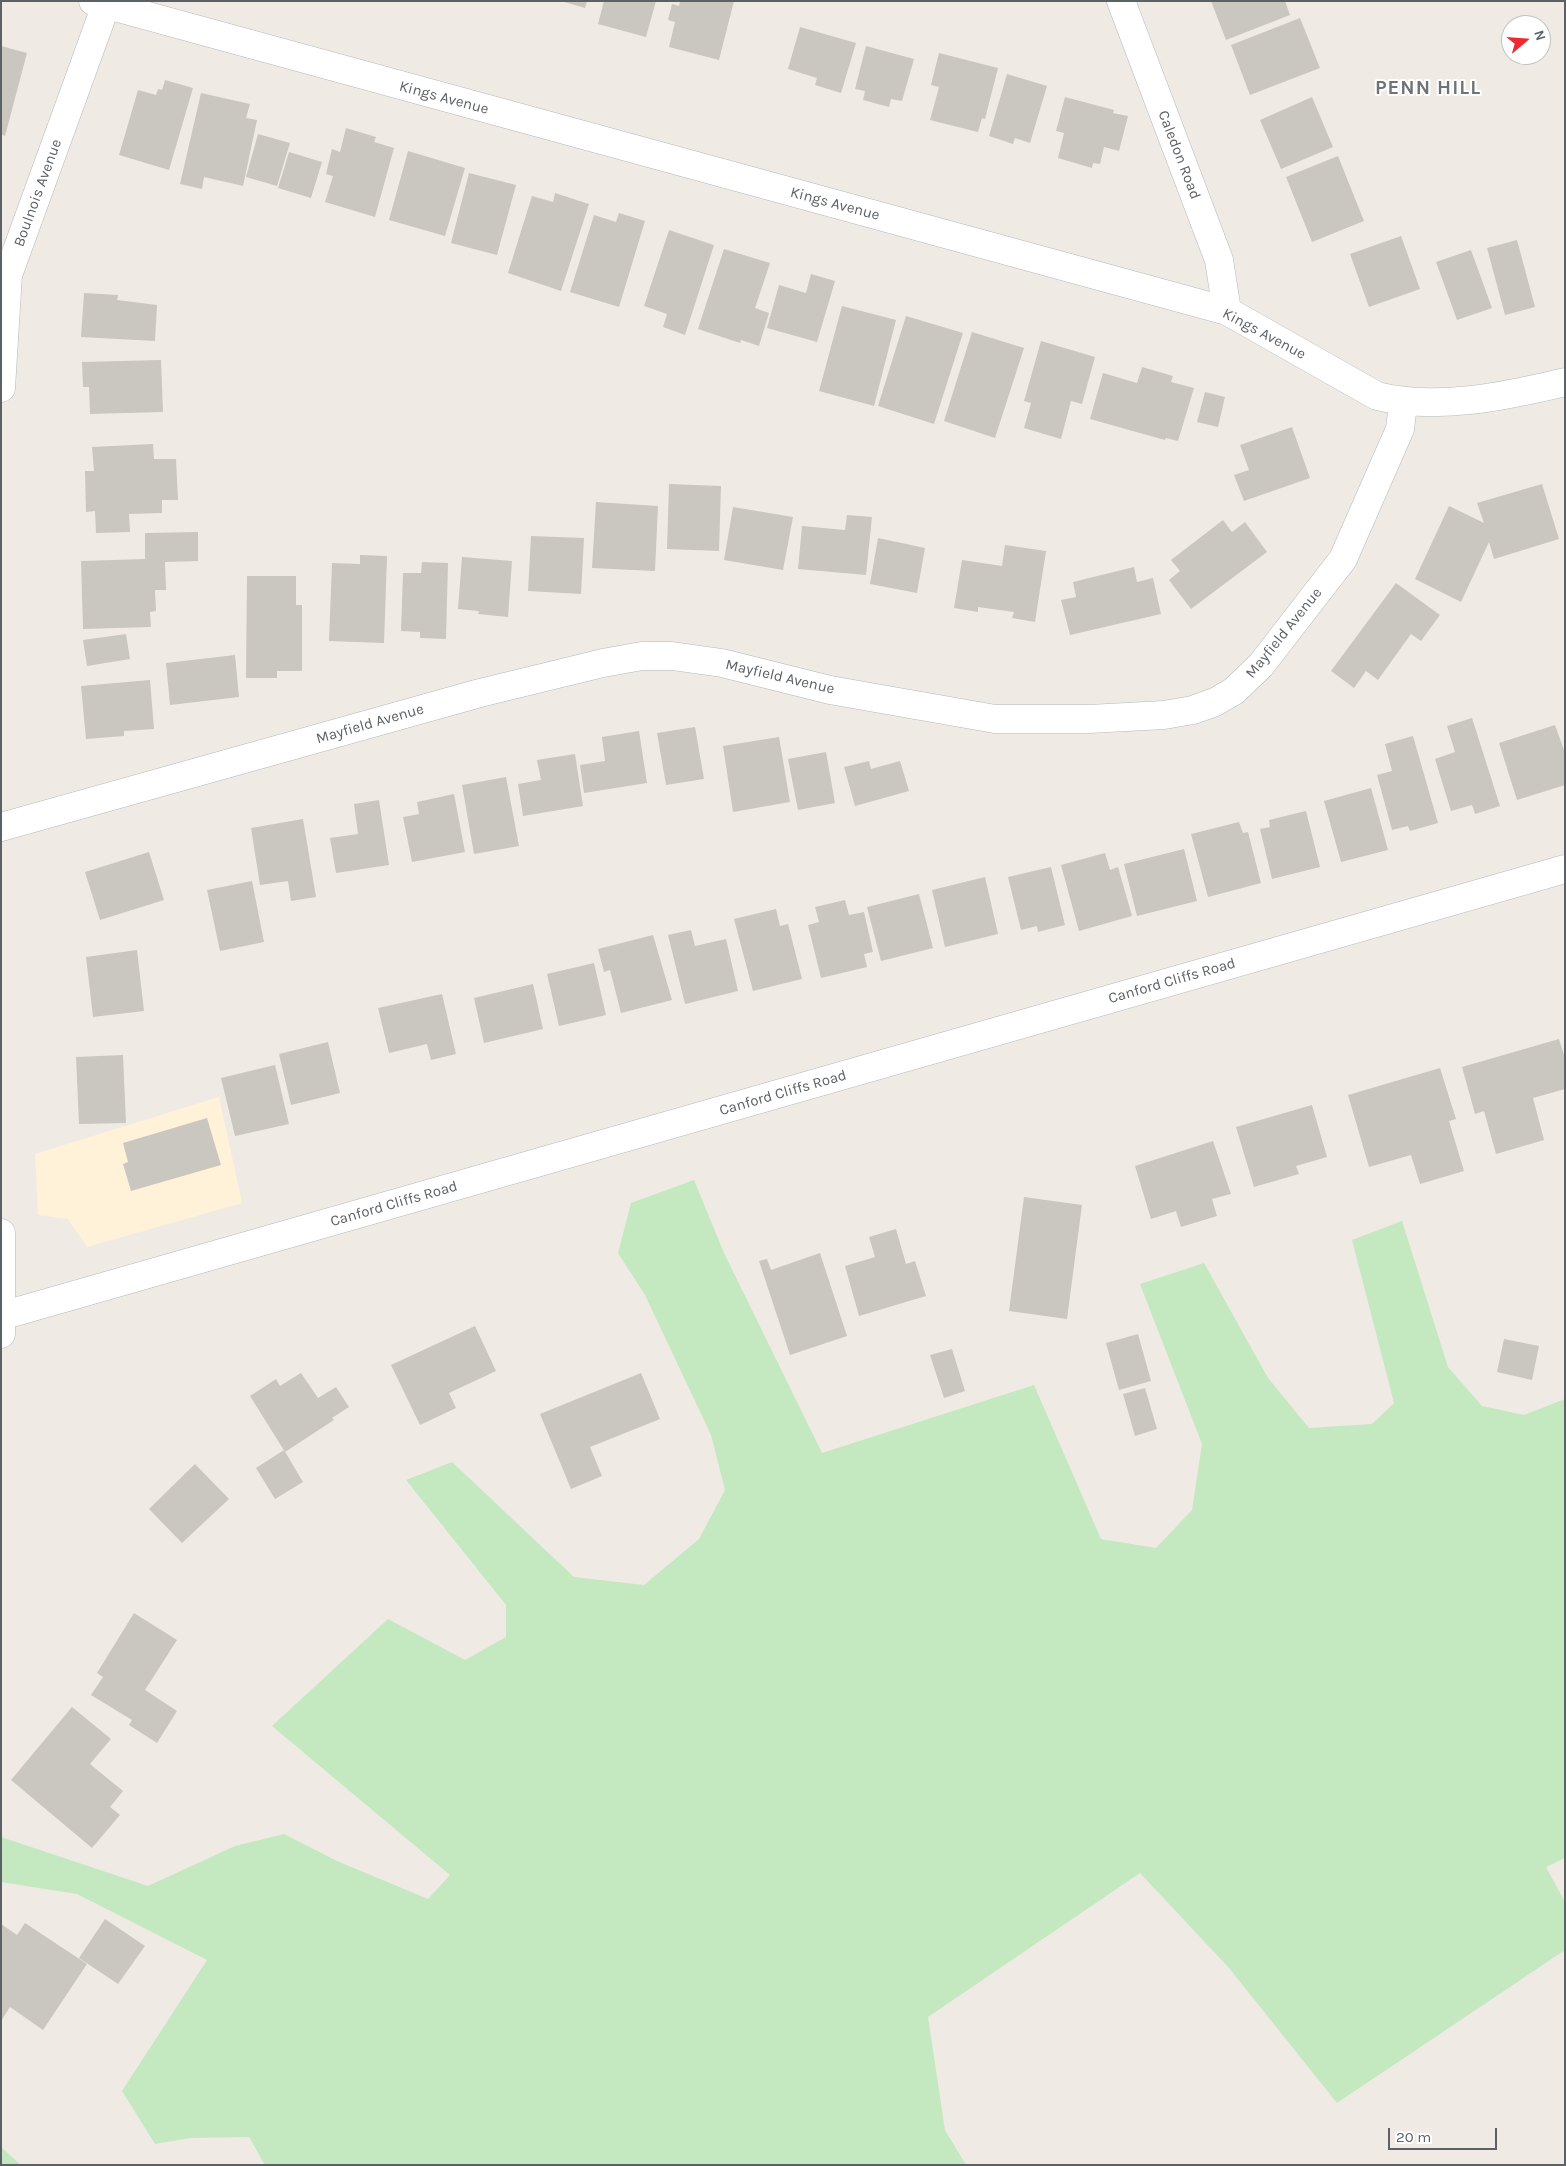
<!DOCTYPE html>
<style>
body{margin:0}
#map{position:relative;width:1566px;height:2166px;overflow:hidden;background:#efebe4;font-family:Karla,sans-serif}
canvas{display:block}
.frame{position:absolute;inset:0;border:2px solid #5c6165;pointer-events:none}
.north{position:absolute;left:1501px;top:15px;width:50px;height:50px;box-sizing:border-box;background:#fff;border:1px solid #bec0c1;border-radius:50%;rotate:72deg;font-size:14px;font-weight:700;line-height:20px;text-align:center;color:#5c6165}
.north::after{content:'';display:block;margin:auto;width:18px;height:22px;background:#f12830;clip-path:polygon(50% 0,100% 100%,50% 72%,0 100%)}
.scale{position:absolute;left:1388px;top:2128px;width:109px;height:22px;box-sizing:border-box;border:2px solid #5c6165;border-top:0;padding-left:6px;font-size:15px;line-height:18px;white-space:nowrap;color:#5c6165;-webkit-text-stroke:4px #fff;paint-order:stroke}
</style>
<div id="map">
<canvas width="1566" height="2166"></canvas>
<div class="frame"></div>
<div class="north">N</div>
<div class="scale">20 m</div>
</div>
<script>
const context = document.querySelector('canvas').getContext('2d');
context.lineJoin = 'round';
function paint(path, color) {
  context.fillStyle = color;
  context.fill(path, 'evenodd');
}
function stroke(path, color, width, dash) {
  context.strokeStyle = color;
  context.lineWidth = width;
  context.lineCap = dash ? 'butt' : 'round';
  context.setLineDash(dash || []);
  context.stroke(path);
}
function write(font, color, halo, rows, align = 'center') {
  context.font = font + ' Karla,sans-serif';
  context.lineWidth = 4;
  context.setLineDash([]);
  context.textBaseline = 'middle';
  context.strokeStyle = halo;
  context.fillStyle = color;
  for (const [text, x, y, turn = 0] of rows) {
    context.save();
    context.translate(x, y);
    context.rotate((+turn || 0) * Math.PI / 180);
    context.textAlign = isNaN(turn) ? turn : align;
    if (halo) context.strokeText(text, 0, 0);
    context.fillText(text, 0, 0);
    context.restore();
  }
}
const commercial = new Path2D(`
 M219,1097L242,1203L87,1247L68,1219L38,1215L35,1154Z`);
const green = new Path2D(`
 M694,1180L724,1253L822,1453L1034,1385L1101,1539L1156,1548L1192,1510L1202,1444L1140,1284L1204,1263L1268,1378L1309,1428L1372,1424L1394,1403L1352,1240L1402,1221L1448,1367L1482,1406L1524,1415L1565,1399V1858L1546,1867L1565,1902V1950L1337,2103L1229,1968L1140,1873L928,2017L945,2130L966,2165H265L249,2137L191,2138L155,2144L122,2091L207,1960L77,1894L1,1882V1837L148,1886L235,1846L284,1834L337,1861L428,1899L450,1875L272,1726L388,1619L465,1660L506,1637V1605L406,1480L452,1462L574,1577L644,1585L699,1539L725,1490L711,1435L645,1295L618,1253L631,1203Z
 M1,2147L21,2165H1Z`);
const building = new Path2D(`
 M561,1H587L585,8Z
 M604,1H656L646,37L598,24Z
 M680,1H734L719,60L669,47L675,22L668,20L672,4L679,6Z
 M1211,1H1285L1290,15L1226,40Z
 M1300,18L1320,68L1250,95L1231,45Z
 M800,27L856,43L841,93L815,85L817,78L788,69Z
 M1,46L27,53L5,136L1,134Z
 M866,46L914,59L902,101L891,99L889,107L863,100L865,91L855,89Z
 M939,53L998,68L985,119L982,118L978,132L930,120L939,87L931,85Z
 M1007,74L1047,86L1030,143L1015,138L1013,144L989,136Z
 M165,80L193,88L169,170L119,155L138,90L156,95L158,89L162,90Z
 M201,93L250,104L246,118L257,120L243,186L204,177L202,189L180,184Z
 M1065,97L1114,110L1113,113L1128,116L1119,151L1104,147L1100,164L1093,163L1092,168L1058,158L1064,133L1056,131Z
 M1312,97L1333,147L1281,169L1260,120Z
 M346,128L376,137L374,142L394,148L375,217L325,202L333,176L326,174L332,149L340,152Z
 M258,134L290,143L277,186L246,177Z
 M408,151L465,168L445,236L389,220Z
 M289,152L322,162L311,198L278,188Z
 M1338,156L1364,221L1312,242L1286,177Z
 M469,173L516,185L497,255L451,243Z
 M555,193L589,204L561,291L508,273L532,196L553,202Z
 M619,213L645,221L619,307L570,292L594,215L616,222Z
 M669,230L714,245L685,335L663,327L667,314L644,306Z
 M1401,236L1420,289L1369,307L1350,254Z
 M1517,240L1535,307L1505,315L1487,248Z
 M724,249L770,263L755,308L769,313L759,346L741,340L740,343L698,329Z
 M1471,250L1492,308L1457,320L1436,262Z
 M811,274L835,281L817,342L767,328L779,285L806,293Z
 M84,293L118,295L117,300L157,305L155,341L81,337Z
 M842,306L896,320L874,406L819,391Z
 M906,316L963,333L934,424L878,406Z
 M972,332L1024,348L995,438L944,421Z
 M1041,341L1095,357L1082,404L1071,401L1061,439L1024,428L1031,403L1024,401Z
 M161,360L163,412L90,414L89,387H83L82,362Z
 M1142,367L1173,376L1171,382L1194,388L1178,441L1166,438L1165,440L1090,419L1103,373L1137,383Z
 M1205,392L1225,397L1218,427L1197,422Z
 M1292,427L1310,478L1244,501L1234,475L1249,470L1240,445Z
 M153,444L154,459H176L178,500H162V513L129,514L130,532L96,533L95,511L86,512L85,471H94L92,447Z
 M669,484L721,486L719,551L667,549Z
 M1542,484L1559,539L1494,559L1489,542L1461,602L1415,579L1449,506L1484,523L1477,503Z
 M596,502L658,506L655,571L592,568Z
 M733,507L793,517L783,570L724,560Z
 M847,515L872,517L866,575L798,569L802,526L845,530Z
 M1223,520L1232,532L1245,522L1267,552L1191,609L1169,580L1180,571L1171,560Z
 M198,532V561L165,562L166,590H155L156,611L150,612L151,627L83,629L81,561L145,559V533Z
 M531,536L584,538L581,594L528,591Z
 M878,538L925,548L917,593L870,584Z
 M1005,545L1046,551L1035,622L1012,618L1014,612L978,607V612L954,608L962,560L1002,566Z
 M360,555L387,556L384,643L329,641L332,563L360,564Z
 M462,557L512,561L508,617L478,614L479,611L458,609Z
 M422,562L448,563L446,639L420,638V632L401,631L403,573H421Z
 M1134,567L1137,582L1153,578L1161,614L1070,635L1061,600L1076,597L1073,582Z
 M247,576H296V605H302V671H277V678H246Z
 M1396,583L1440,615L1421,641L1411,634L1378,680L1366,671L1354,688L1331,671Z
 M126,634L130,659L87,666L83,640Z
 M235,655L239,697L170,705L166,663Z
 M150,680L154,729L124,731V736L86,739L81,686Z
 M1472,718L1500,806L1475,814L1472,805L1451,811L1435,759L1455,752L1447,726Z
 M1555,725L1565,753V785L1517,800L1499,743Z
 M695,727L704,779L666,785L657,733Z
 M639,731L647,783L584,793L580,765L605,761L602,737Z
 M1413,736L1438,823L1410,831L1408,826L1392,830L1377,775L1392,771L1385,744Z
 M779,737L790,802L733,812L723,746Z
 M826,752L835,803L798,810L788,759Z
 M575,754L583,806L523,816L518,784L541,780L537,760Z
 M869,761L871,769L900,761L909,791L855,806L844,767Z
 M506,777L519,846L474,854L462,785Z
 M1371,788L1388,850L1341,862L1324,801Z
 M454,794L465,852L412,862L403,817L419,814L417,802Z
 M379,800L389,865L336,873L330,838L358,834L354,804Z
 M1306,811L1320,867L1272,879L1260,829L1270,827L1269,820Z
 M303,819L316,897L291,901L288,881L260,885L251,828Z
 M1239,822L1243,833L1248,832L1261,883L1208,897L1191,834Z
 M1184,849L1197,901L1137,916L1124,864Z
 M149,852L164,900L100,920L85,872Z
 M1105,853L1110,870L1118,867L1132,916L1079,931L1061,865Z
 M1051,867L1065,925L1038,932L1037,926L1021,930L1008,877Z
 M985,877L998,934L945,947L932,890Z
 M252,881L264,942L220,951L207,890Z
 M919,894L933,948L881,961L867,907Z
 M845,900L849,915L864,912L873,952L864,954L867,967L821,978L808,925L819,922L815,907Z
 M776,909L780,926L788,924L802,979L753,991L734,919Z
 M691,930L695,946L726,939L738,991L685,1004L668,935Z
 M653,935L672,1000L621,1013L610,970L604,972L598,949Z
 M137,950L144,1011L93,1017L86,957Z
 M594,963L606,1015L559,1026L547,974Z
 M533,984L543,1029L484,1043L474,998Z
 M442,994L456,1054L431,1060L427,1044L389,1053L378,1008Z
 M1559,1039L1565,1058V1089L1533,1098L1544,1140L1496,1154L1484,1111L1475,1114L1462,1067Z
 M328,1042L340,1093L291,1105L279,1054Z
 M123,1055L126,1123L79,1124L76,1057Z
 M275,1065L289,1124L235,1136L221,1078Z
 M1440,1068L1456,1119L1449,1121L1464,1171L1420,1184L1411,1155L1369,1167L1348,1095Z
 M1312,1105L1327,1157L1296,1166L1299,1174L1254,1187L1236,1127Z
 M207,1118L221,1165L131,1191L123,1164L128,1162L123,1143Z
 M1213,1141L1231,1194L1212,1199L1217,1216L1181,1227L1176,1211L1151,1219L1135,1166Z
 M1024,1197L1082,1205L1067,1319L1009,1311Z
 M896,1229L906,1264L915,1261L926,1296L859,1316L845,1266L875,1257L869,1237Z
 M820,1253L847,1336L790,1355L759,1261L767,1259L771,1270Z
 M475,1326L496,1371L449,1393L456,1408L420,1425L391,1365Z
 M1138,1334L1151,1381L1119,1390L1106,1343Z
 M1504,1339L1539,1346L1532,1380L1497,1372Z
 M952,1349L965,1391L944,1398L930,1355Z
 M301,1373L318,1398L336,1387L349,1407L332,1418L334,1420L285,1452L250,1396L276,1379L280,1386Z
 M641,1373L660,1419L590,1447L602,1476L571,1489L540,1414Z
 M1145,1388L1157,1429L1135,1436L1123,1394Z
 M284,1450L303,1482L275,1499L256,1468Z
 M195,1464L229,1499L182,1543L149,1509Z
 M134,1613L177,1640L145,1690L177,1711L157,1743L129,1725L132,1720L91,1695L103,1677L97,1673Z
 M72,1707L111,1739L90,1764L123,1791L110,1807L120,1815L92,1848L11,1780Z
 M105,1919L145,1946L118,1984L79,1958Z
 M25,1923L87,1964L43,2030L10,2007L1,2021V1924L17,1935Z`);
const minor = new Path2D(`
 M93,1L1227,311L1377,396C1437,411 1506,396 1565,382
 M1121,1L1219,260L1227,311
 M1,388L8,275L106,5
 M1,827L480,693L603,663L642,656H672L722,663L830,690L995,719H1089L1164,715L1193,710L1215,702L1234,691L1261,665L1343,559L1400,429L1403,403
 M1,1233V1334`);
const tertiary = new Path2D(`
 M1,1316L1565,869`);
const streetNames = [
 ["Kings Avenue",444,98,15],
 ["Caledon Road",1179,155,69],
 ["Boulnois Avenue",38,193,-70],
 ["Kings Avenue",835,204,15],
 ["Kings Avenue",1264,334,28],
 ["Mayfield Avenue",1284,633,-51],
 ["Mayfield Avenue",780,677,13],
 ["Mayfield Avenue",370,724,-16],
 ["Canford Cliffs Road",1172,981,-16],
 ["Canford Cliffs Road",783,1093,-16],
 ["Canford Cliffs Road",394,1204,-16]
];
const districtNames = [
 ["PENN HILL",1428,88]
];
paint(commercial, '#fff2d9');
paint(green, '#c4e8bf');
paint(building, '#cac6c0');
stroke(minor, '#b4b8bb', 29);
stroke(tertiary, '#b4b8bb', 29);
stroke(minor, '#fff', 28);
stroke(tertiary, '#fff', 28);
write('15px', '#5c6165', '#fff', streetNames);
context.letterSpacing = '1px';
write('bold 20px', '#6d7377', '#fff', districtNames);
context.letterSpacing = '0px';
</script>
